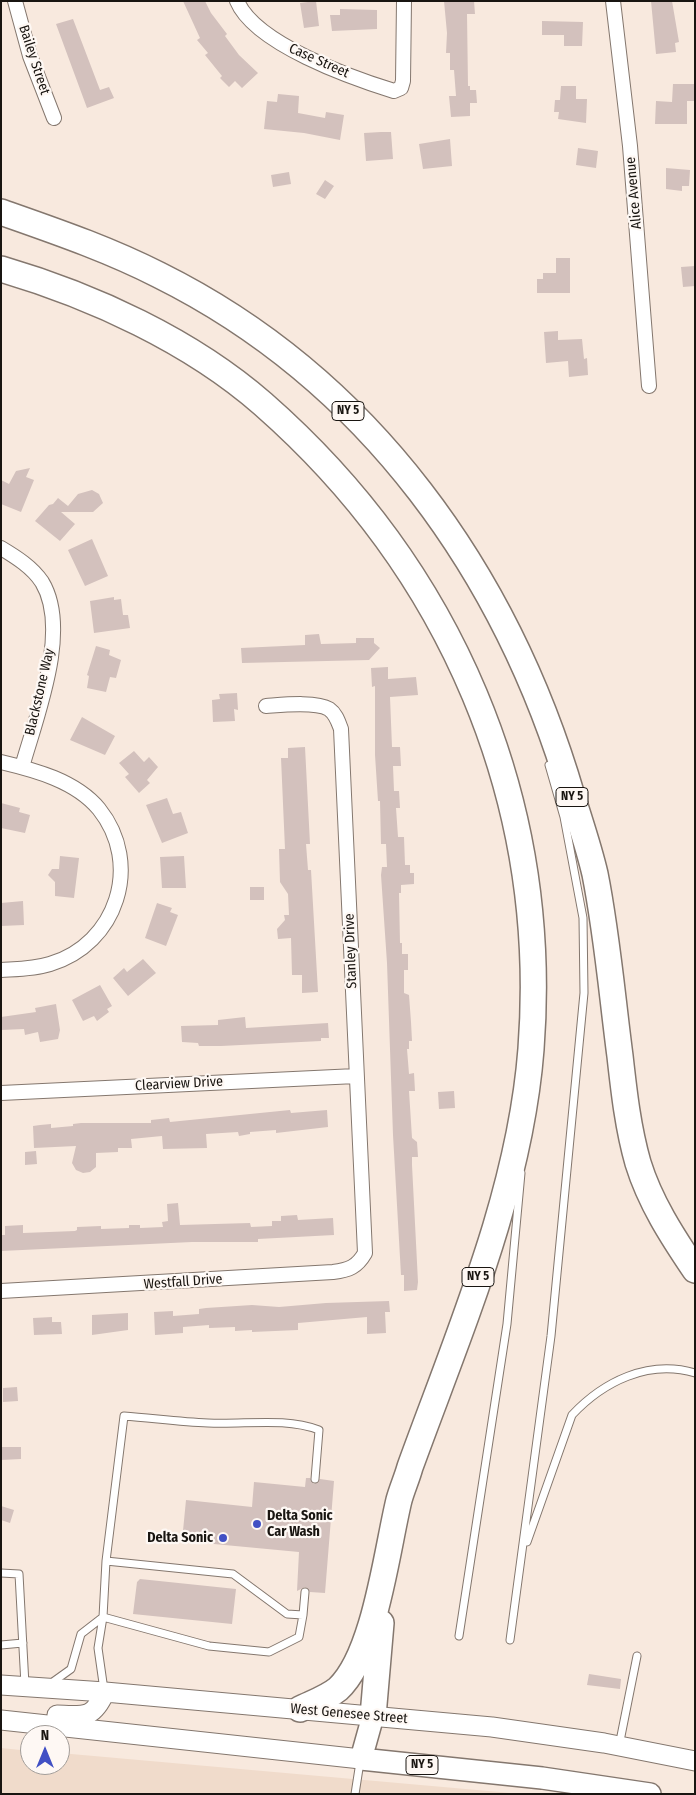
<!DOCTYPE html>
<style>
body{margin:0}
#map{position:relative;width:696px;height:1795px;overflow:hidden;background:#f8e9de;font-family:"Fira Sans Condensed",sans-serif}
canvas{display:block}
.frame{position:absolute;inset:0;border:2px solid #191511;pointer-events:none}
.north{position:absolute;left:20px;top:1725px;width:50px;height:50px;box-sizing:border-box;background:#fef8f4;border:1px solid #a29d99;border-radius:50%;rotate:0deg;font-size:14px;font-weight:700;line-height:20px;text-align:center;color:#191511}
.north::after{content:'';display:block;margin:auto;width:18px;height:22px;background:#4150c4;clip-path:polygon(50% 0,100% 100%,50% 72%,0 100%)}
</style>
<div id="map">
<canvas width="696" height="1795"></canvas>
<div class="frame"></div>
<div class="north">N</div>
</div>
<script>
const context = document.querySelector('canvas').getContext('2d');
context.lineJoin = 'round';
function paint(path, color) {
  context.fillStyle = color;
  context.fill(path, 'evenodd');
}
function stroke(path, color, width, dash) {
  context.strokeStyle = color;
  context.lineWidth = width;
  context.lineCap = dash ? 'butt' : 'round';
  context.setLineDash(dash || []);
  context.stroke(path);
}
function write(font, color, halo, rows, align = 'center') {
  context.font = font + ' "Fira Sans Condensed",sans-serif';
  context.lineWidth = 4.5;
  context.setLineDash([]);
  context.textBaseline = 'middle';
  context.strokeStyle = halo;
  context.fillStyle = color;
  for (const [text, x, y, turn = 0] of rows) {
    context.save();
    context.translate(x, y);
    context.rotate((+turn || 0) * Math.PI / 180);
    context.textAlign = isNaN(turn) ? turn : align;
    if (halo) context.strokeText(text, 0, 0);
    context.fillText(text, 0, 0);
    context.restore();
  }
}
const built = new Path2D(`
 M1,1748L30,1751V1765H60V1753L522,1794H1Z`);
const building = new Path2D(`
 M183,1H205L211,13L227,34L225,36L239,55L258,73L242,88L235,81L229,87L220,78L222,76L205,55L208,53L197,40L200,38Z
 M316,1L319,26L304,28L300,3Z
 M444,1H474L475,14H467L468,86H470V90H476L477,103H470V116L451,117L449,96H456L454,70H450V53H446L447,33Z
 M651,1H672L679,42L675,43L676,52L656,54Z
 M340,9L377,10V29L332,31L330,15H340Z
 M73,19L100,90L109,87L114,98L87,108L56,24Z
 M542,21L583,22L582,46H564V35H542Z
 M673,84H694V101H687V124H655L656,101L672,102Z
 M561,86H576V99H587L586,123L558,119L559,112H554L555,100H560Z
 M278,94L299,96L298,113L325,118L326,112L344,115L340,140L304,133L264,129L267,101L277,102Z
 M381,132H391L393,159L366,161L364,133Z
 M450,139L452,166L423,169L419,144Z
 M578,148L598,151L596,168L576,165Z
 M666,168L690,170L689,186H682V191L666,189Z
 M289,172L291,184L273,187L271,175Z
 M325,180L334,186L325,199L316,194Z
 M556,258H570V293H537V279H543V273H556Z
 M695,266V286L683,287L681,267Z
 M558,331V340L582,339L584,359L587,358L588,375L569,377L568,361L546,363L544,332Z
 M30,468L26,477L34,480L21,512L1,504V480L9,484L16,471Z
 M92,490L99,494L103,503L93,512H61L75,524L60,541L35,521L49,505L53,504L58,498L68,506L78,494Z
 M92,539L108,576L85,586L68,550Z
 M114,597V600L121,599L123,615H128L130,628L94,633L90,601Z
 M319,634L321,644L356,643V638H374V643L380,648L369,660L242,663L241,648L305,645V635Z
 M96,646L110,650L109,655L121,660L116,678L110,677L106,692L87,688L89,676L87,675Z
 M388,667V679L416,677L418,695L390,697L392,747H400L401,766H393L394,791H399L400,808H396L398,837H404L405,865H410V873H414V884L401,885V893H399L400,943H402V954H408V970H404V993L409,995L411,1022L412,1041H409V1049H407L409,1074L414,1073L415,1091H409L411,1122L412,1138L417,1142L418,1157H412V1165L418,1282L417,1290L404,1291V1275H401L393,1135L387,963L381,875L382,867H387L386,844H381L380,801H378L375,755V686L372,687L371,668Z
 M237,693L238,710L234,709L235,721L213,722L212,700L220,699L219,694Z
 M82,717L115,736L105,755L70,740Z
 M305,747L310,844H306L308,870H311L318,992L302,993V975H292L291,938L278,939L277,929L285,920L284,915H289L288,894L280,882L279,849H285L281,758H288V748Z
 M134,751L144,762L149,757L158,767L147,780L150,783L139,793L125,777L129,774L119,763Z
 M167,798L173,814L181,812L188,833L162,843L146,805Z
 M1,803L20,808L19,812L30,815L25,833L1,828Z
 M60,856L79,858L74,898L55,896V882L48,875L52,869H59Z
 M184,856L186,888H162L160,857Z
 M250,887H264V900H250Z
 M23,901L24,925L1,926V903Z
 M157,903L172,908L170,912L178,915L166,946L145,938Z
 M143,959L156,973L128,996L113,978L124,968L127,972Z
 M100,985L112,1006L107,1009L109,1012L97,1021L94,1016L83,1021L72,1000Z
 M56,1004L60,1030L58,1039L40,1042L38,1032L25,1035L24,1029L1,1030V1017L36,1012L35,1008Z
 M245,1017L246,1028L328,1023L329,1038H321V1041L221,1046H199L198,1043L182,1042L181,1026L218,1025V1020Z
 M454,1091L455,1108L439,1109L438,1092Z
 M290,1110L291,1113L327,1110L328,1127L276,1133V1130L250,1132V1134L239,1136L238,1132L206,1134L207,1148L163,1149L162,1136L131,1139L132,1148H118V1152L96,1153V1167L90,1172L83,1173L76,1170L72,1163L76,1146L34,1148L33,1126L40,1125L51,1124V1128L73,1126V1124L81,1123H151V1120L169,1118L170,1122Z
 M36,1151L37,1164L25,1165V1152Z
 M178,1203L180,1225L250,1223L251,1227L272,1226V1221H281V1216L297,1215L298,1220L333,1218L334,1235L258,1239V1242H192L1,1251V1235H5V1226L23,1225V1233L75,1231L77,1230V1227L101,1226V1229L129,1228V1225H140V1228L163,1227L162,1222L168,1221L167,1204Z
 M389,1301L390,1312H385L386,1333L367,1334V1317L298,1323V1330L252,1332V1330L235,1331V1327L209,1328V1325L183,1327V1333L155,1335L154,1312L173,1311V1316L199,1314V1309L206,1308L252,1305L279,1307L326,1303Z
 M128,1313V1330L92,1335V1315Z
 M52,1317V1322H61L62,1334L34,1335L33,1318Z
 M17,1387L18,1401L3,1402V1388Z
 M1,1447H21V1459L1,1460Z
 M306,1478H310L314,1484L320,1479L334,1481L325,1593L310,1592L305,1587L297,1591L299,1552L182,1541L186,1500L252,1507L254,1482L305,1487Z
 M1,1506L14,1510L10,1523L1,1520Z
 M140,1579L236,1589L232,1624L133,1614L137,1582Z
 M589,1674L621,1679L620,1689L587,1685Z`);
const lane = new Path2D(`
 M527,1542L572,1415C603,1382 648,1359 695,1373
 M1,1573L19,1574L25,1685
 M303,1615L305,1592
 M459,1636L507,1324L521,1173
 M510,1640L551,1336L584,993L583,918L564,817L549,765
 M1,1645L23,1643
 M50,1684L71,1669L81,1634L103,1617L209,1646L269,1652L299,1637L303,1615L287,1614L233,1574L106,1561L124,1416C152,1418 180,1422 208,1423C245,1425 284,1417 319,1430L315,1479
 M104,1690L98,1648L103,1617L106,1561
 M619,1746L637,1656
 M355,1794L360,1762`);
const street = new Path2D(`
 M15,1L30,56L54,118
 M237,1C255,44 352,78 394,91L401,88L403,81L404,1
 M613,1L630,146L649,386
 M1,548C16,557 32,567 42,582C71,630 36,717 22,767
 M1,762C35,770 76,781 99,809C143,864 117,944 50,964C34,969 17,969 1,970
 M1,1093L356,1076
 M1,1291L333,1272C349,1270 357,1267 365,1253L341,729C338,721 336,714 329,709C316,701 281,705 266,706`);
const secondary = new Path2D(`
 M1,1685L105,1692L492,1727L604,1743L695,1761
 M57,1715C85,1716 93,1719 105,1692
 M1,1720L361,1759`);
const primary = new Path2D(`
 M373,1716L361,1759L542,1778L650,1794`);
const highway = new Path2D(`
 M1,212C55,231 108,249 159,275C370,380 507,574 572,796C580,822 589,848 595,874C607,934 612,995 620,1056C624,1092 628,1128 638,1163C650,1202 672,1236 695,1270
 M1,269C93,296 191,341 263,404C451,569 550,799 531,1049C520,1193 459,1332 410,1467C407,1478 402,1489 399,1500C387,1549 375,1655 338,1689C327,1698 312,1703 300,1709
 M373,1716L381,1623`);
const markers = [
 [257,1524,5,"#4150c4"],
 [223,1538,5,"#4150c4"]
];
const shields = [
 [348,411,32],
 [572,797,32],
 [478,1277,32],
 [422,1765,32]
];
const shieldNames = [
 ["NY 5",348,411],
 ["NY 5",572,797],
 ["NY 5",478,1277],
 ["NY 5",422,1765]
];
const streetNames = [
 ["Bailey Street",34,60,72],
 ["Case Street",319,61,24],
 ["Alice Avenue",634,193,-95],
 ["Blackstone Way",40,692,-77],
 ["Stanley Drive",351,951,-92],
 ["Clearview Drive",179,1084,-3],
 ["Westfall Drive",183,1282,-4],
 ["West Genesee Street",349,1714,5]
];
const poiNames = [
 ["Delta Sonic",267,1516],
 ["Car Wash",267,1532],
 ["Delta Sonic",213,1538,"right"]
];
paint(built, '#f0dbcb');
paint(building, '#d3c1bd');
stroke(lane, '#84776e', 9);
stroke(street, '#84776e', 16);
stroke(secondary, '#84776e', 21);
stroke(primary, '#84776e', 24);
stroke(highway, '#84776e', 28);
stroke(lane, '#fff', 7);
stroke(street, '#fff', 14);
stroke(secondary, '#fff', 19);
stroke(primary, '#fff', 21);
stroke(highway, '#fff', 25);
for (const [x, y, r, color] of markers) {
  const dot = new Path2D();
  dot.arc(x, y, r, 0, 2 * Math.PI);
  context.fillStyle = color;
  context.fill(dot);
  stroke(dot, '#fef8f4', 2);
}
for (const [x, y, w] of shields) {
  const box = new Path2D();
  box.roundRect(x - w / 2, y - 9.5, w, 19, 4);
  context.fillStyle = '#fef8f4';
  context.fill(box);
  stroke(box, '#191511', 1);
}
write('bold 12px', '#191511', null, shieldNames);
write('14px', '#191511', '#fef8f4', streetNames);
write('bold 14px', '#191511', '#fef8f4', poiNames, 'left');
</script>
